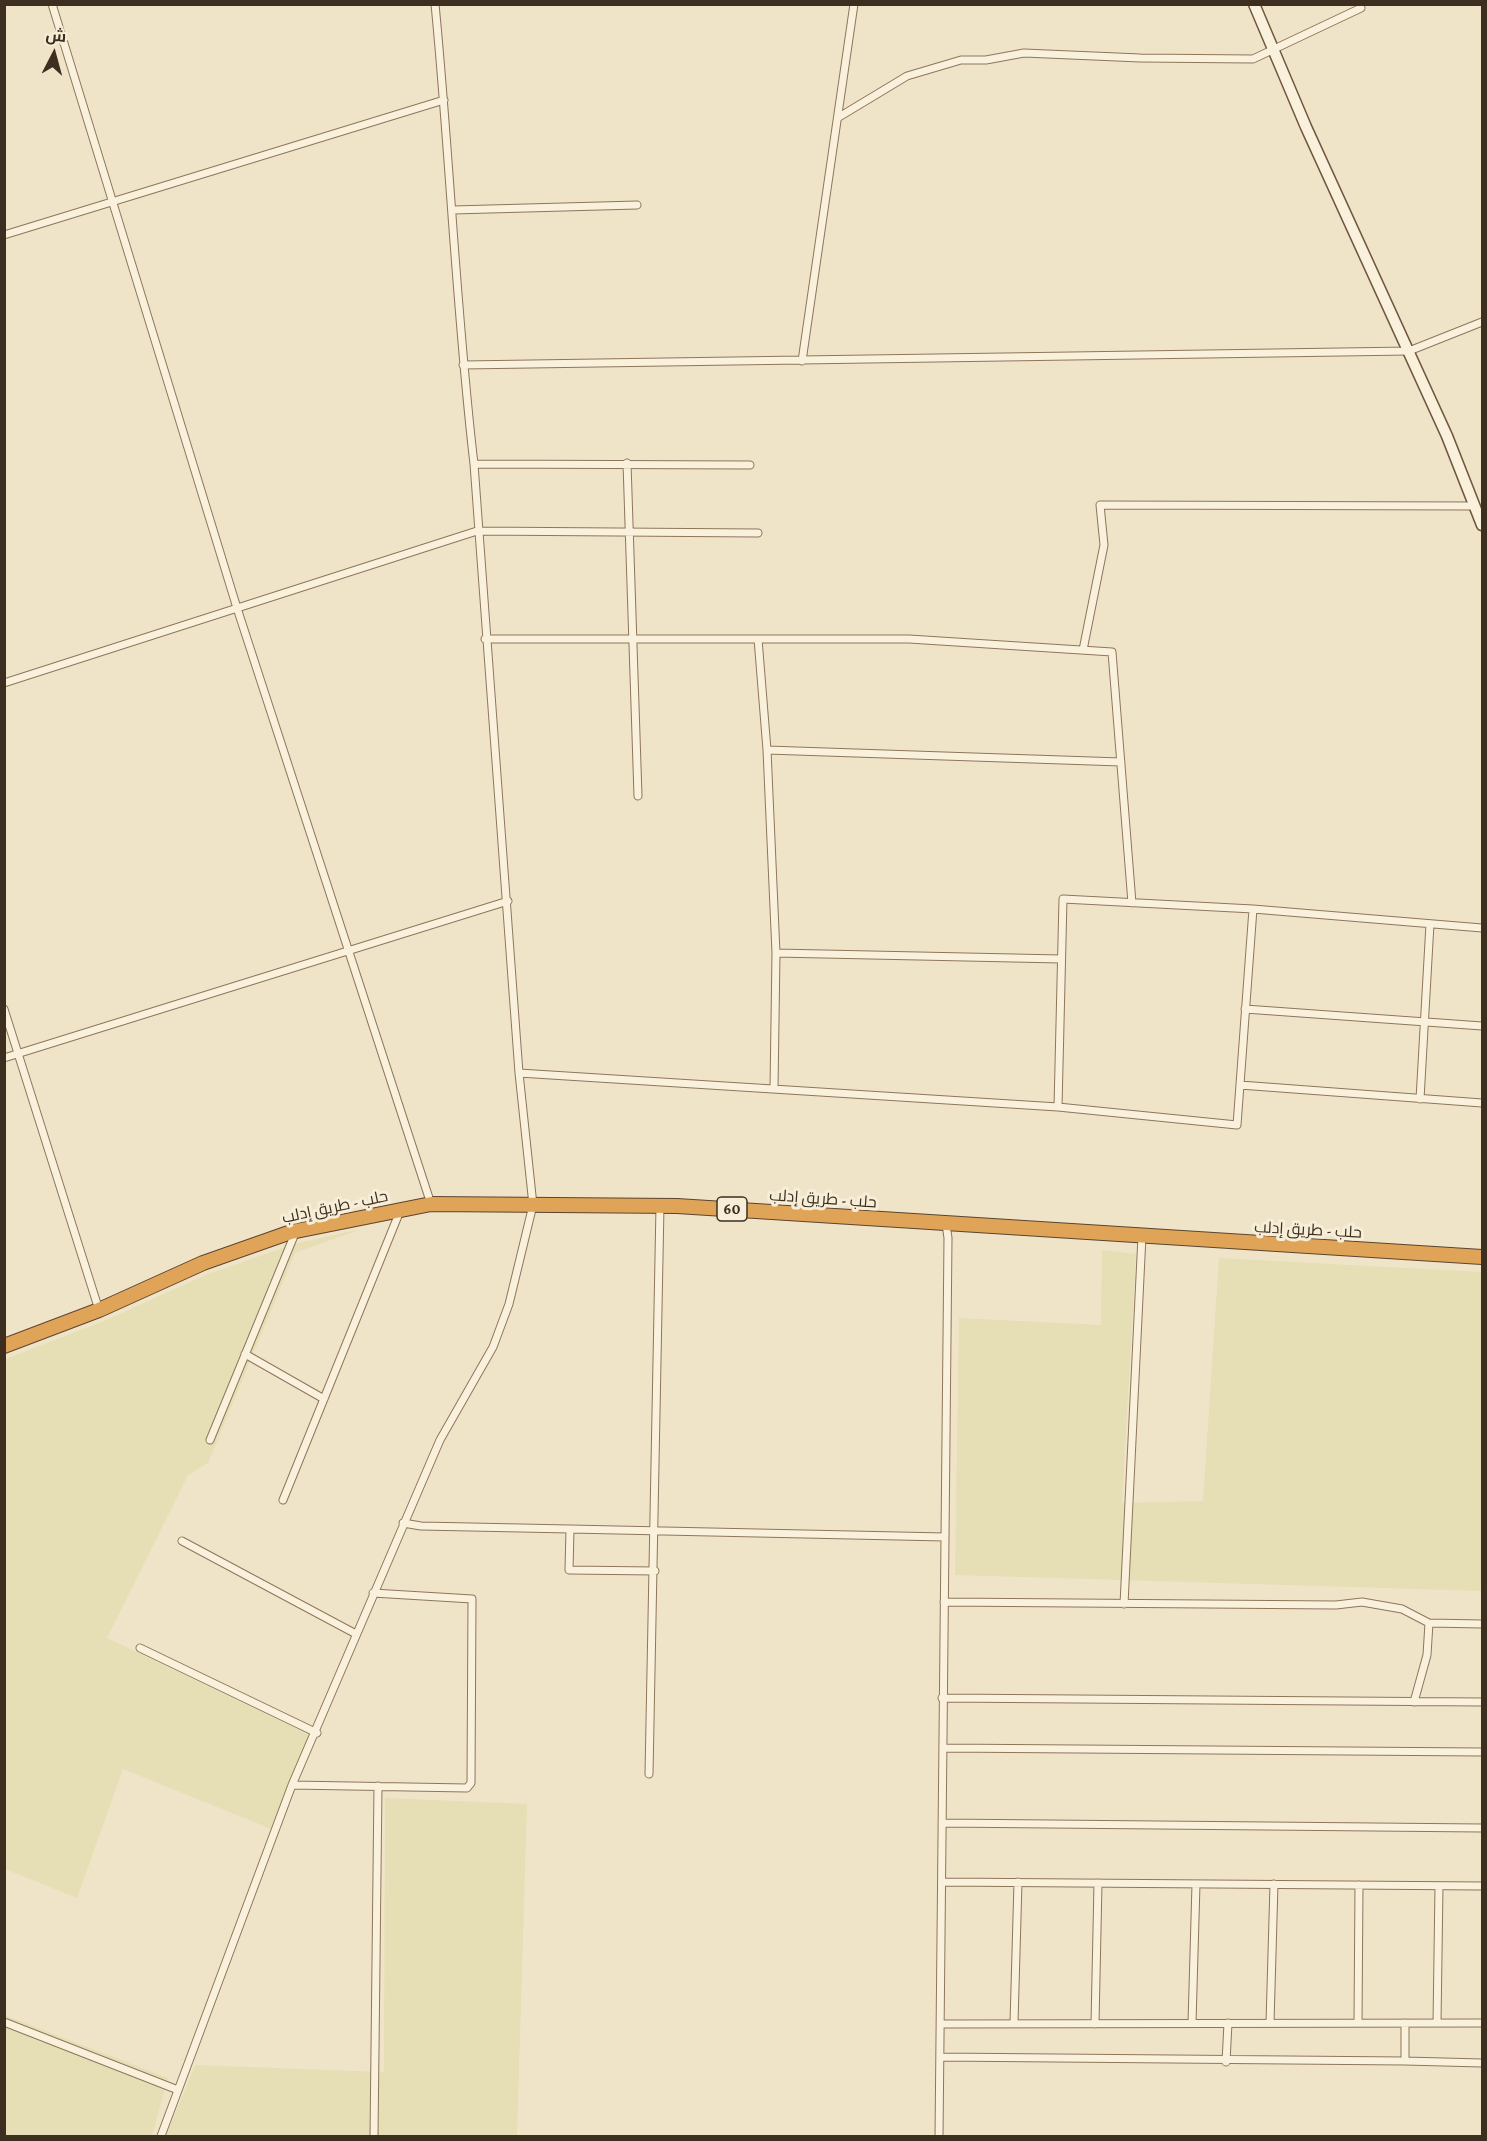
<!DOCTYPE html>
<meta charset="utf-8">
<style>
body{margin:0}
#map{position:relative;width:1487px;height:2141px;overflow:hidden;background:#f0e4c8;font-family:"Crimson Pro",Cairo,serif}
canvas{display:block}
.frame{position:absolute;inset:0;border:6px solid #3d2e20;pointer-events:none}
.north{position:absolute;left:24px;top:24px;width:60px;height:60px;-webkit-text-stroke:4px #f7eed8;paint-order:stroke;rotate:6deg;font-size:16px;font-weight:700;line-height:24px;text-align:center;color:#3d2e20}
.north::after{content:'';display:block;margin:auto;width:21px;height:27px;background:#3d2e20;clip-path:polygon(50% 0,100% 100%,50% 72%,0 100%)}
</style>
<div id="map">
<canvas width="1487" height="2141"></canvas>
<div class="frame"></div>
<div class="north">ش</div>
</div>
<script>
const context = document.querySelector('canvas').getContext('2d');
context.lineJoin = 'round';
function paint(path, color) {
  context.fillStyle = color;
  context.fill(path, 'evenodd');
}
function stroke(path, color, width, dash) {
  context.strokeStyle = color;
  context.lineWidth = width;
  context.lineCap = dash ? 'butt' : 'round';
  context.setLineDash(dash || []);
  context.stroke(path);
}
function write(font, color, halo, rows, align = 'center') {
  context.font = font + ' "Crimson Pro",Cairo,serif';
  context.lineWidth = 6;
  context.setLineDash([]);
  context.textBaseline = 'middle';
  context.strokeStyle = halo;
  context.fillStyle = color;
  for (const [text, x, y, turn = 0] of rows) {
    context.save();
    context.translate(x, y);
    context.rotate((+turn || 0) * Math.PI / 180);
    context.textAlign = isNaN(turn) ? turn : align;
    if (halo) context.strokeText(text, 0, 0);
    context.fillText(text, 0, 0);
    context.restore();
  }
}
const farmland = new Path2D(`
 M361,1229L295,1253L208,1463L188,1475L107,1638L312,1736L274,1830L123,1769L77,1898L5,1869V1359L104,1321L208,1274L294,1244Z
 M1102,1250L1136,1254L1122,1503L1203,1501L1219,1258L1482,1272V1591L955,1575L959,1318L1101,1325Z
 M385,1798L527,1804L517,2136H166L195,2065L384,2072Z
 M4,2015L168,2078L152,2136H5Z`);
const street = new Path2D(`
 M52,4L237,608L431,1204
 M839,117L907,76L961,60H986L1024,53L1140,58L1253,59L1361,8
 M453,210L637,205
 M4,235L444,100
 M802,361L854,4
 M463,365L1409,351L1482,322
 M627,463L638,796
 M474,464L750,465
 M485,639H909L1112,652L1132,903
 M758,639L767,750
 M1083,650L1104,545L1100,505L1474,506
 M4,683L477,531L758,533
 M776,953L1061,959
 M4,1009L99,1310
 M1245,1009L1482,1026
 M4,1058L508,901
 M519,1073L1058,1107L1237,1125L1253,909
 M1240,1085L1482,1103
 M774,1089L776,953L767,750L1121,762
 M1420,1099L1430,924
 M1058,1107L1063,899L1253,909L1482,928
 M245,1354L324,1399
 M210,1440L296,1231
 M283,1500L400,1211
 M403,1523L421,1526L570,1529L569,1570L655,1571
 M570,1529L945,1537
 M182,1541L356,1634
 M944,1602L1336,1605L1362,1602L1402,1609L1429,1623L1482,1624
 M1124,1604L1142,1236
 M140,1648L317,1733
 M942,1698L1482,1702
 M1414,1702L1427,1655L1429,1623
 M943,1748L1482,1752
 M649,1774L660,1206
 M292,1785L467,1788L471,1783L472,1599L373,1593
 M942,1823L1482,1828
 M942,1882L1482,1886
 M4,2022L178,2090
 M1014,2023L1018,1882
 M1192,2023L1196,1884
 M1270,2023L1274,1884
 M1358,2023L1359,1885
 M1405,2023V2061L1482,2063
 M1437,2023L1439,1886
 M941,2024L1482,2023
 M1095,2024L1098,1883
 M940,2057L1405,2061
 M1226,2062L1228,2023
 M161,2136L292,1785L440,1440L493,1347L509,1304L533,1205L519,1073L474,464C456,311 450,158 435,4
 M374,2136L378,1786
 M939,2136L948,1238L946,1224`);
const secondary = new Path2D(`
 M1254,4L1306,127L1447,436L1482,525`);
const highway = new Path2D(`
 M4,1346L99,1310L203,1263L291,1232L431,1204L677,1206L1482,1257`);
const shields = [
 [732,1209,30]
];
const shieldNames = [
 ["60",732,1209]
];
const streetNames = [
 ["حلب - طريق إدلب",823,1199,4],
 ["حلب - طريق إدلب",335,1207,-12],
 ["حلب - طريق إدلب",1308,1230,3]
];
paint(farmland, '#e6deb5');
stroke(street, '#8d765c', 9);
stroke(secondary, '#6f573f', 13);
stroke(highway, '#5b4430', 16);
stroke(street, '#faf1dc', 7);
stroke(secondary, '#faf1dc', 10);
stroke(highway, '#e0a458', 14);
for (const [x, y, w] of shields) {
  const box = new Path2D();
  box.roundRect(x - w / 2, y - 12, w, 24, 4.5);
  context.fillStyle = '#f7eed8';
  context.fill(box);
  stroke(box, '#3d2e20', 1.5);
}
write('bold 15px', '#3d2e20', null, shieldNames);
write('16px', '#3d2e20', '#f7eed8', streetNames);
</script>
